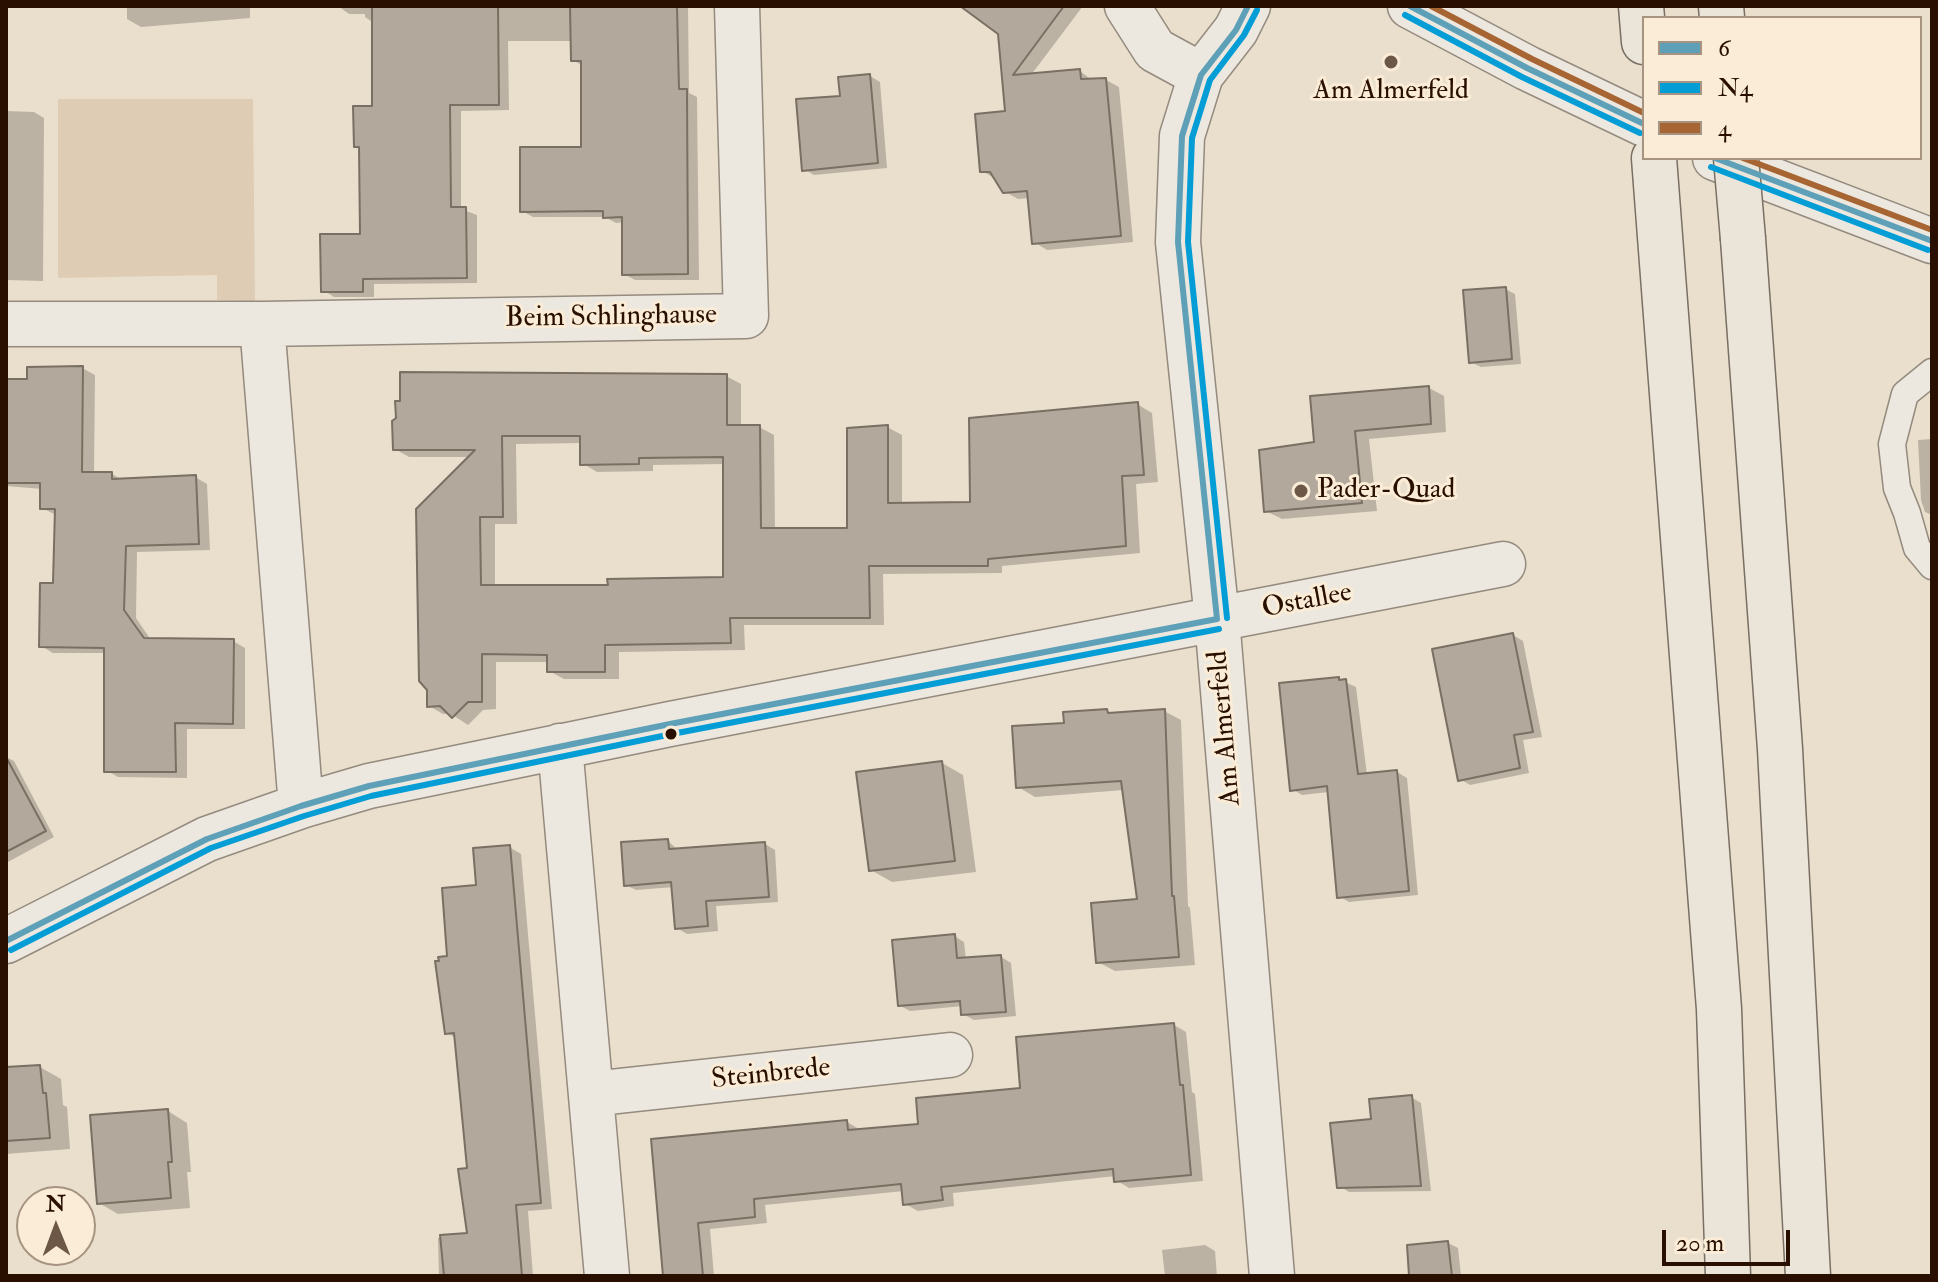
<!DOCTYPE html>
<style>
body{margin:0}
#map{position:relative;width:1938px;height:1282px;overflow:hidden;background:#eadfcd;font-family:"IM FELL Double Pica",serif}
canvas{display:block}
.frame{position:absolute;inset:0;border:8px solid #290f00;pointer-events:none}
.legend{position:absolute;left:1642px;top:16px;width:280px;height:144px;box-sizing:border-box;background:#faecd6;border:2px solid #a69480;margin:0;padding:10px 14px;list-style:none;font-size:24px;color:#290f00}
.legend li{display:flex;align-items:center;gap:16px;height:40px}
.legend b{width:40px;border:2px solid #a69480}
.north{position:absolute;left:16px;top:1186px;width:80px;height:80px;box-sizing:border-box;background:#faecd6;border:2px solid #a69480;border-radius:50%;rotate:359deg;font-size:22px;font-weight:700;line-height:32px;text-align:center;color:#290f00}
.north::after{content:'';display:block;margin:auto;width:28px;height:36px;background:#6d5848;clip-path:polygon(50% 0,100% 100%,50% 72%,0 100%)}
.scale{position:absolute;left:1662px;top:1230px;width:128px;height:36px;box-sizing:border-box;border:4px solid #290f00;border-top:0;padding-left:10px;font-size:24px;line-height:28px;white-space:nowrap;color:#290f00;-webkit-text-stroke:6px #faecd6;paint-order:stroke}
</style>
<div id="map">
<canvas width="1938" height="1282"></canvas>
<div class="frame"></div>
<ul class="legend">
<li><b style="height:10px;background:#5ea0b8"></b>6</li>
<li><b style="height:10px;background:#049dd6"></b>N4</li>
<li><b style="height:10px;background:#a76534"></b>4</li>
</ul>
<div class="north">N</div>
<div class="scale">20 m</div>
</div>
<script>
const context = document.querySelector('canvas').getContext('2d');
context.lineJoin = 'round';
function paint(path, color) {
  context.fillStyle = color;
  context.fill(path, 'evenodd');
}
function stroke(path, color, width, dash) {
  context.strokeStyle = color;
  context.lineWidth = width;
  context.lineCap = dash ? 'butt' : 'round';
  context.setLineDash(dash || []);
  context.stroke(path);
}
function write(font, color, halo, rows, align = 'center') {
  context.font = font + ' "IM FELL Double Pica",serif';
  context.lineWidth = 6;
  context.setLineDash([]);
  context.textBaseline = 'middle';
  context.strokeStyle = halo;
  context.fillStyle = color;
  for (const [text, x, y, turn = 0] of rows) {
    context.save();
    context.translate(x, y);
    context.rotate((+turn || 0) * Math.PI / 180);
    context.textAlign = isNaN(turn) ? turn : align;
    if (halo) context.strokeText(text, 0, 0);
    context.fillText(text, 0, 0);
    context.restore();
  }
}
const green = new Path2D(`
 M58,99H253L255,301L217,300V275L58,278Z`);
const shadow = new Path2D(`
 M127,6H250V18L141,27L127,19Z
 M338,6H688L689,93L697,97L699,280H635L624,274V222L616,223L605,217H533L522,211L583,149V66L573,60V41H508L509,110L461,111V209L477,215V283L374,284V297H334L323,290L362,236L361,149L356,146L374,108V23L365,17V14H349Z
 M964,6H1083L1031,75L1080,71L1093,81L1106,80L1119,87L1133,242L1047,250L1034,242L1030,198L1018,199L1004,191L996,179L982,171L1008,112L1000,33Z
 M870,76L880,82L887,168L814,175L804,169L842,98Z
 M6,111L34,112L44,118L43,281L6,280Z
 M1505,289L1515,294L1521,364L1481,367L1471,362Z
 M82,368L95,375L94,474H112L123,480L195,477L207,484L210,550L137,552L136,618L151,640L233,641L245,648V729H187V778L118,777L106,770V653H53L41,646L55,585L56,515L42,508V489L6,486V381H29Z
 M726,376L741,384V427H759L774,435L775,530H849L887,427L902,435V505L972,504L1137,404L1152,413L1158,482L1136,484L1140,553L1002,566V573L883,574L884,625H744L745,650L619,652V679H564L549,671V662H496V709L483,710L468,725L451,714H443L429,706L471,457H409L395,449ZM582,443V463L597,472L653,471V465L725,464V579L610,587H495V524H517L516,444Z
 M1429,388L1444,396L1446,432L1369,439L1377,511L1282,519L1266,511L1316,444Z
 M1932,439V515L1925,512L1921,500L1918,440Z
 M1513,635L1523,641L1542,737L1523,740L1529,773L1470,785L1460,779Z
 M1338,679L1356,687L1367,775L1397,772L1407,778L1418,895L1349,902L1339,896L1329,792L1302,795L1292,789Z
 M1107,711L1112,714L1164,711L1181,720L1188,906L1190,908L1195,965L1115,971L1098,962L1139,901L1124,790L1035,797L1018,787L1067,724Z
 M6,757L14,761L54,837L6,863Z
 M942,763L963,775L976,872L892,882L871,870Z
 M668,841L678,850L765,844L775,850L778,902L716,906L718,931L687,934L677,928L674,887L636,890L626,885Z
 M509,847L521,854L552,1209L528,1211L533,1276H439L438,1238L469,1235V1170L456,1038L447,1033L450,958L478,887Z
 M954,936L964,942L966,960L1001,957L1011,963L1016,1016L974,1020L963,1014V1006L910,1011L899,1005Z
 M1174,1025L1186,1032L1192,1092L1195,1094L1203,1181L1129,1188L1116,1180V1176L953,1193L954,1206L918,1211L905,1204L904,1191L765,1205L767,1223L710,1229L714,1276H666L653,1141L847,1122L859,1129L920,1126L1023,1090Z
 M6,1065L17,1068L40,1067L61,1079L63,1105L67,1107L70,1149L6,1154Z
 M1411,1097L1421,1103L1431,1191L1349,1192L1339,1186L1373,1121Z
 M168,1111L187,1123L191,1172H187L190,1208L118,1214L99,1203Z
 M1448,1243L1458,1248L1461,1276H1411Z
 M1205,1245L1215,1251L1217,1276H1165L1162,1250Z`);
const building = new Path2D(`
 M372,6H498L499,105H450L451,207H466L467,278L363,279V292H321L320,234H360L359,147H354L353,106H372Z
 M570,6H677L679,89H687L688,274L622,275V217L603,218V211L520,212V147H581V61H571Z
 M960,6H1064L1013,75L1080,69L1081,79L1106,78L1121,236L1032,244L1027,191L1003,193L990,172H980L975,114L1005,111L998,34Z
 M870,74L878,163L802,171L796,99L840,96L838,77Z
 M1506,287L1512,359L1469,363L1463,290Z
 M83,366L82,472H112V479L196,475L199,544L126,546L124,610L144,638L234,639L233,724L175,723L176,772H104V648L39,647L40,583H53L55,509H40V483H6V379H27V367Z
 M400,372L727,374V425H760L761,528H847V428L888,425V503L970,502L969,418L1138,402L1144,475L1122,476L1126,546L988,559V566H869L870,618H730L731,643L605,645V672H547V655L482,654V702H468L452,718L440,706L427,707V690L419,681L416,509L475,450H393L392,421L396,418L395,401H400ZM502,436H580V465L639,464V458L723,457V577L607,579L608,585H481L480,517H503Z
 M1429,386L1431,424L1355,431L1362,503L1264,512L1259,450L1314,442L1310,396Z
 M1513,633L1533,732L1514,735L1520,768L1458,781L1432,649Z
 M1339,677V680L1346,679L1358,774L1397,770L1409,891L1337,898L1327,786L1290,791L1279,683Z
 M1107,709L1108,713L1165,709L1172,896H1174L1179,957L1096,963L1091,903L1137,899L1121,781L1016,788L1012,726L1064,723L1063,712Z
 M6,757L46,831L6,852Z
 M942,761L955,861L869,871L856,772Z
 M668,839L669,849L765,842L769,897L706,901L708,926L675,929L671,882L624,886L621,842Z
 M510,845L541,1203L516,1205L522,1276H444L440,1235L467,1233L458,1169L467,1168L454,1033L445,1034L435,961H439L438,957L447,956L442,888L476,885L473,848Z
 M955,934L957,958L1001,955L1006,1012L961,1015L960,1001L898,1006L892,940Z
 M1174,1023L1180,1085H1183L1191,1175L1114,1182L1113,1169L941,1187L943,1200L903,1205L901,1184L754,1199L755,1217L698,1223L703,1276H663L651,1139L847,1120L848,1130L918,1124L916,1098L1020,1088L1016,1037Z
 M40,1065L43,1093H46L50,1138L6,1141V1067Z
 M1412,1095L1421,1186L1337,1188L1330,1123L1371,1119L1369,1099Z
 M168,1109L172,1162H168L171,1198L97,1204L90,1115Z
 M1448,1241L1452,1276H1409L1407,1245Z`);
const service = new Path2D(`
 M1932,372L1905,394L1892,444L1897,488L1907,513L1917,548L1932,566`);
const minor = new Path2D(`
 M1127,6L1155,50L1201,75
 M1248,6L1236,30L1201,75L1182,136L1178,242L1217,619L1272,1276
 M6,324H262L746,316L737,6
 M262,324L301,806
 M560,746L607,1276
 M6,941L207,839L301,806L369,786L670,724L1503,564
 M591,1094L950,1055`);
const tertiary = new Path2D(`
 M1410,6L1527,68L1644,124
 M1715,158L1932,241`);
const motorway = new Path2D(`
 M1641,6L1644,42
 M1721,6L1722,18
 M1654,158L1719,1009L1728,1276
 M1743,239L1780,749L1808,1276`);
const motorwayBridge = new Path2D(`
 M1736,158L1743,239`);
const bus1 = new Path2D(`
 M1410,6L1527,68L1644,124
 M1715,158L1932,241
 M1217,619L1178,242L1182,136L1201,75L1236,30L1248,6
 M6,941L207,839L301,806L369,786L670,724L1217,619`);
const bus2 = new Path2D(`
 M1405,15L1522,77L1640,133
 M1711,167L1928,250
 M1227,618L1188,242L1192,138L1210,80L1244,35L1257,10
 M11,950L211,848L304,816L371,796L672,734L1219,629`);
const bus3 = new Path2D(`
 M1431,6L1532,59L1644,113
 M1743,158L1932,230`);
const markers = [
 [1391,62,8,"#6d5848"],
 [1301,491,8,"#6d5848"],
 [671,734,7,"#290f00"]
];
const poiNames = [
 ["Am Almerfeld",1391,92],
 ["Pader-Quad",1317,491,"left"]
];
const streetNames = [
 ["Beim Schlinghause",611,318,-1],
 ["Ostallee",1307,602,-11],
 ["Am Almerfeld",1226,728,-95],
 ["Steinbrede",771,1075,-6]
];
paint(green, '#decdb4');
paint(shadow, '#0003');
paint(building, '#b2a99c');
stroke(building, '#796f63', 2);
stroke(service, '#948a7e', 29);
stroke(minor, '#948a7e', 47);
stroke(tertiary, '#948a7e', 47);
stroke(motorway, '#796f63', 47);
stroke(service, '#ede8df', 26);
stroke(minor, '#ede8df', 44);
stroke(tertiary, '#ede8df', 44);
stroke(motorway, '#ebe4d9', 44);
stroke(motorwayBridge, '#796f63', 47, []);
stroke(motorwayBridge, '#ebe4d9', 44);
stroke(bus1, '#5ea0b8', 6);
stroke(bus2, '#049dd6', 6);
stroke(bus3, '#a76534', 6);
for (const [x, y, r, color] of markers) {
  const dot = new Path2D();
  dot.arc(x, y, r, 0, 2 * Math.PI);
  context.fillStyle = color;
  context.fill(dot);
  stroke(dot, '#faecd6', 3);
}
write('28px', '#290f00', '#faecd6', poiNames);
write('28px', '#290f00', '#faecd6', streetNames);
</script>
